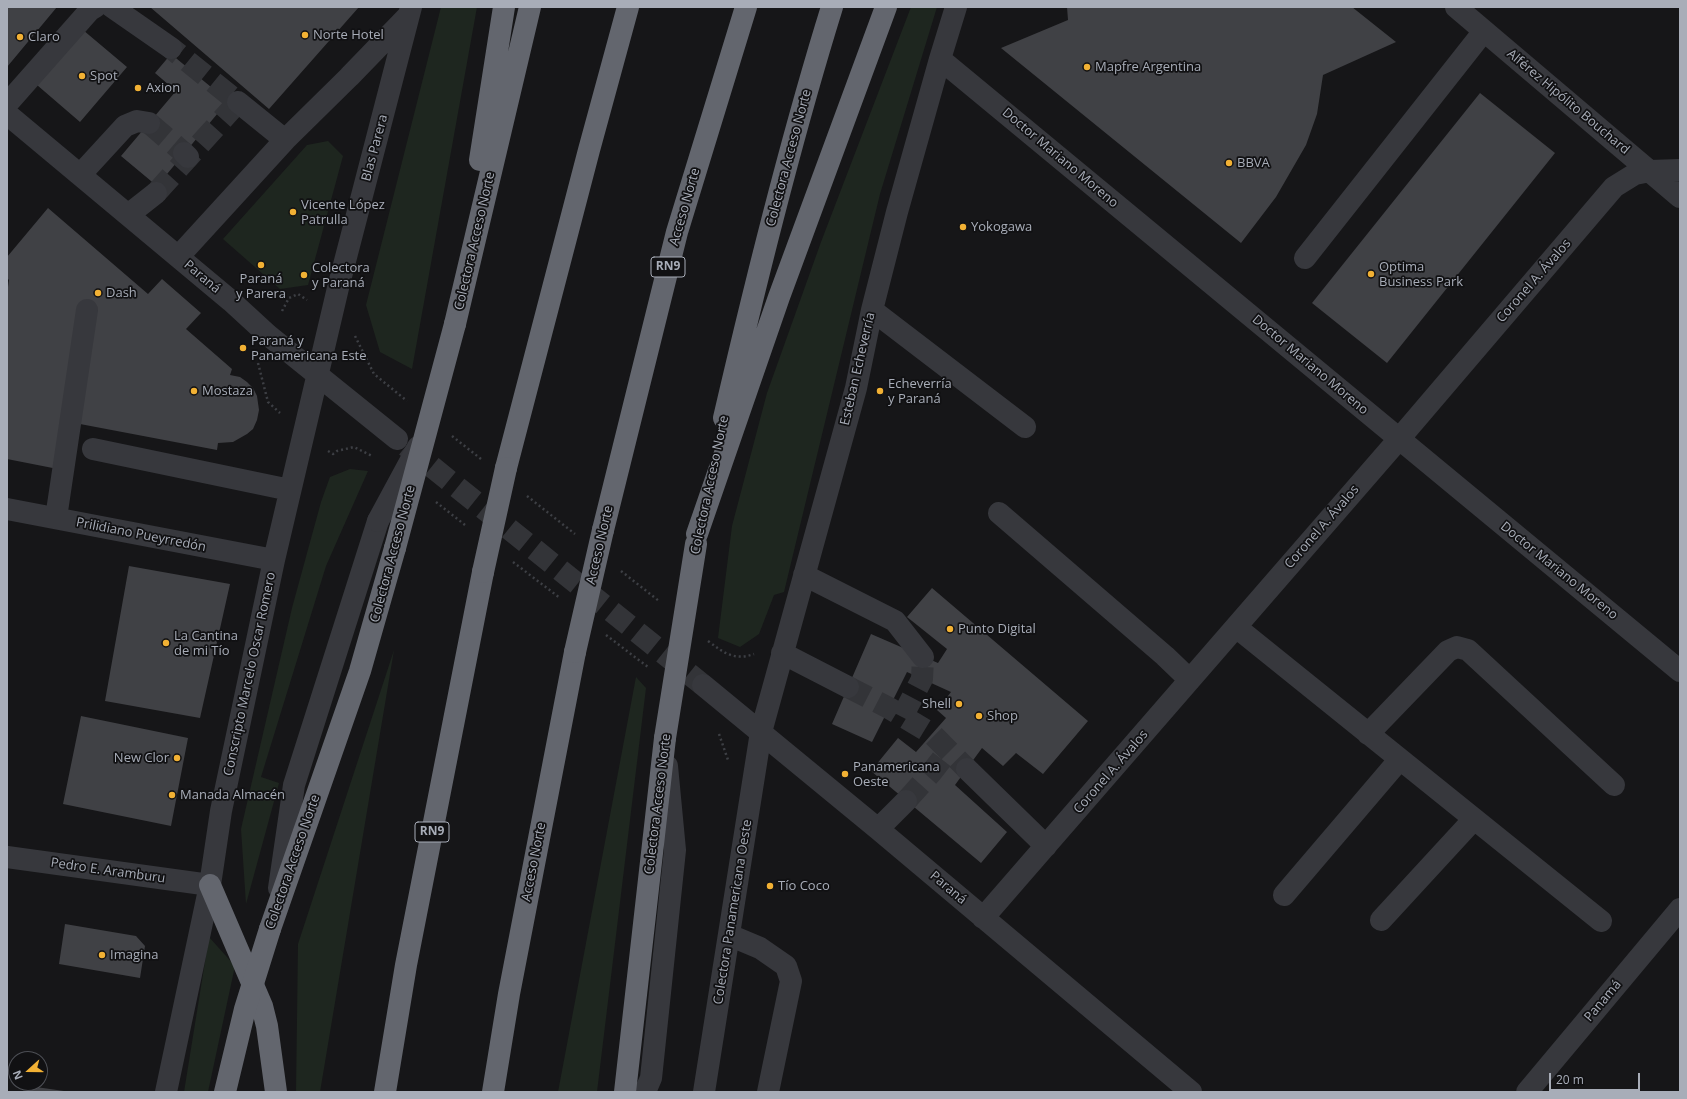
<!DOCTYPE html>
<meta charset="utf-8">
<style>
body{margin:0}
#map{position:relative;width:1687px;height:1099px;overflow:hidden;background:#161618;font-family:"Open Sans",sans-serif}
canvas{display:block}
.frame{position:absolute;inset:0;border:8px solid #a8adb8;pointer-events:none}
.north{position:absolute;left:8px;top:1051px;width:40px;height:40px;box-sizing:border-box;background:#111113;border:1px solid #4d4f55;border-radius:50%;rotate:249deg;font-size:11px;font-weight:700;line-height:16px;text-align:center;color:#a8adb8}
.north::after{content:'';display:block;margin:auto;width:14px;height:18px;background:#f2b134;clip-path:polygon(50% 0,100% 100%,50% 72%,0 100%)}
.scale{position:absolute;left:1549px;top:1073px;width:91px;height:18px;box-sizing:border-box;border:2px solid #a8adb8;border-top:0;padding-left:5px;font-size:12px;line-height:14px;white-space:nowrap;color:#a8adb8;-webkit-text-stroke:3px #111113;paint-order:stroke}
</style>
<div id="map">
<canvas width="1687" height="1099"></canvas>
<div class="frame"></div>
<div class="north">N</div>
<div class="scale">20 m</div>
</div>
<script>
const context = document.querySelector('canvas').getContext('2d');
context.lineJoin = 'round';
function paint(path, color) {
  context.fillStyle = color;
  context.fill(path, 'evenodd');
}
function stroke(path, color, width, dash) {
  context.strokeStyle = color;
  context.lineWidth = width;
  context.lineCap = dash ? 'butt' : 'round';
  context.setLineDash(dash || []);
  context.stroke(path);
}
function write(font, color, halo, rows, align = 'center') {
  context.font = font + ' "Open Sans",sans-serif';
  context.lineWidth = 3.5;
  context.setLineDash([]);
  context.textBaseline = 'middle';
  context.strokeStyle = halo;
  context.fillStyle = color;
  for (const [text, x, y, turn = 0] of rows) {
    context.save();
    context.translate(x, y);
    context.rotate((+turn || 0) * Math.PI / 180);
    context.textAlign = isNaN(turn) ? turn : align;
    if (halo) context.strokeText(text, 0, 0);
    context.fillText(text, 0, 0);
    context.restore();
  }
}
const green = new Path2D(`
 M441,7H477L412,369L380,352L366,305Z
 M911,7H937L880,194L784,592L774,595L759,634L740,647L718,638L732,526L767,393L821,242Z
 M328,141L343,156L308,285L280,289L223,239L307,145Z
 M350,469L368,471L326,566L261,777L279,783L246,904L241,829L292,608L321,502L330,477Z
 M394,650L320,1092H296L298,944Z
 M636,677L646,688L597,1092H558Z
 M209,937L235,966L208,1092H184Z`);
const building = new Path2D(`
 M7,7H57L7,67Z
 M150,7H359L269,109Z
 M1067,7H1352L1396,42L1323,75L1317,114L1306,145L1276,197L1241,243L1001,48L1068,20Z
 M83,30L127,67L80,122L37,85Z
 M171,54L228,101L157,186L121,156L176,91L155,73Z
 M1480,93L1555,153L1387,363L1312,303Z
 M48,208L148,294L162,279L201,313L186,329L232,369L230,375L240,377L247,382L253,388L257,396L259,410L257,420L253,429L247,434L233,442L218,443L217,450L80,424L73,472L7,459V294L9,280L7,278V257Z
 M129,566L230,584L200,718L105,701Z
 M932,588L1088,721L1043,774L1016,753L1003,766L982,748L955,785L1007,832L981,863L871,771L898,738L916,752L946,718L937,710L951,692L907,672L872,742L832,724L871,634L938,663L947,649L907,617Z
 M81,716L188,738L171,826L63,804Z
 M65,924L136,936L145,946L140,978L59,964Z
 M29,1086L64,1091V1092H28Z`);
const minorTunnel = new Path2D(`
 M149,123L184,153
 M156,193L238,102L171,48
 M406,446L703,685
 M848,687L889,708L932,734L967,769
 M902,717L922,679L923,657
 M906,801L931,773L948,751`);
const path = new Path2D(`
 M282,311L289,298L298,294L307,300
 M355,336L374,374L407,401
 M258,363L268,402L280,413
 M452,436L481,459
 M328,451L333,454L337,451L354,447L372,456
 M527,496L575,534
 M436,502L465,525
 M513,562L560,598
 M621,571L659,601
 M606,635L648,667
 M708,641C724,653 734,661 754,654
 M719,734L728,760`);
const minor = new Path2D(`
 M112,7L171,48
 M1456,7L1680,197
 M940,59L1680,671
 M238,102L285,140
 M7,104L90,10L95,7
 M7,114L231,301L268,335L397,439
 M184,153L188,157
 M80,175L125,126L137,121L149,123
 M128,215L156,193
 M178,257L285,140L349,77L409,15
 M1305,258L1484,31
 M872,310L1025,427
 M93,449L290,490
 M7,509L274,560
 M999,513L1165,656L1190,680
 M56,518L87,310
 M804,575L895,621L923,657
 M1236,627L1601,921
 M782,653L848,687
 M703,685L878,829L1191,1092
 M1368,734L1448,651L1457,647L1468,650L1614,785
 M967,769L1046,846
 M878,829L906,801
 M7,857L210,885
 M279,888L294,785L378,521
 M1284,895L1400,759
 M983,918L1399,439L1614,187L1635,174L1650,171L1680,170
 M1381,920L1474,819
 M729,935L760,948L786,966L791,981L768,1092
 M166,1092L210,885L221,811L274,560L338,288L411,7
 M645,1092L651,1078L675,850L667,766
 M704,1092L761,732L856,388L872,310L897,212L940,59L956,7
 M1527,1092L1680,909`);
const highway = new Path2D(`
 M480,160L504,7
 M455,324L530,7
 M724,418C756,280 790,142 832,7
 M506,468L589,150L628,7
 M603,530L677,232L746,7
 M697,534L779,297L886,7
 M210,885L262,1006L267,1026L276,1092
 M270,929L360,671L395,548
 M385,1092L406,965L483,572
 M493,1092L509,994L575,652
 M625,1092L665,738`);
const minorBridge = new Path2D(`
 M378,521L418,447`);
const highwayBridge = new Path2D(`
 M395,548L455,324
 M483,572L506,468
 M575,652L603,530
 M665,738L696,544
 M225,1092L245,1009L270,929`);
const markers = [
 [305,35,4,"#f2b134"],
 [20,37,4,"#f2b134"],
 [1087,67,4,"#f2b134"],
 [82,76,4,"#f2b134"],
 [138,88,4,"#f2b134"],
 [1229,163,4,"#f2b134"],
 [293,212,4,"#f2b134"],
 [963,227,4,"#f2b134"],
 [261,265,4,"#f2b134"],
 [1371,274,4,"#f2b134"],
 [304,275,4,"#f2b134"],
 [98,293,4,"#f2b134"],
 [243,348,4,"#f2b134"],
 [194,391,4,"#f2b134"],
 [880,391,4,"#f2b134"],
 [950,629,4,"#f2b134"],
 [166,643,4,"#f2b134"],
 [959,704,4,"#f2b134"],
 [979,716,4,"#f2b134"],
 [177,758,4,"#f2b134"],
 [845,774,4,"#f2b134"],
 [172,795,4,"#f2b134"],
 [770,886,4,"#f2b134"],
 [102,955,4,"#f2b134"]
];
const shields = [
 [668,267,34],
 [432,832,34]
];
const shieldNames = [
 ["RN9",668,267],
 ["RN9",432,832]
];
const poiNames = [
 ["Norte Hotel",313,35],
 ["Claro",28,37],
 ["Mapfre Argentina",1095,67],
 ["Spot",90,76],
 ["Axion",146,88],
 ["BBVA",1237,163],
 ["Vicente López",301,205],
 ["Patrulla",301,220],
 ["Yokogawa",971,227],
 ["Optima",1379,267],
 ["Business Park",1379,282],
 ["Colectora",312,268],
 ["y Paraná",312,283],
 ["Paraná",261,279,"center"],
 ["y Parera",261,294,"center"],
 ["Dash",106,293],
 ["Paraná y",251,341],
 ["Panamericana Este",251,356],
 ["Echeverría",888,384],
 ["y Paraná",888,399],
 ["Mostaza",202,391],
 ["Punto Digital",958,629],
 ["La Cantina",174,636],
 ["de mi Tío",174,651],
 ["Shell",951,704,"right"],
 ["Shop",987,716],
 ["New Clor",169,758,"right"],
 ["Panamericana",853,767],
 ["Oeste",853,782],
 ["Manada Almacén",180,795],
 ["Tío Coco",778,886],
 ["Imagina",110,955]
];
const streetNames = [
 ["Alférez Hipólito Bouchard",1568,102,40],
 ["Blas Parera",375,148,-75],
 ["Colectora Acceso Norte",789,158,-75],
 ["Doctor Mariano Moreno",1060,158,40],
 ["Acceso Norte",685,207,-74],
 ["Colectora Acceso Norte",475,241,-77],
 ["Paraná",202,277,40],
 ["Coronel A. Ávalos",1534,281,-49],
 ["Doctor Mariano Moreno",1310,365,40],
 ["Esteban Echeverría",858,369,-77],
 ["Colectora Acceso Norte",710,485,-78],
 ["Coronel A. Ávalos",1322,527,-49],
 ["Prilidiano Pueyrredón",141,535,11],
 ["Acceso Norte",600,545,-77],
 ["Colectora Acceso Norte",393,554,-75],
 ["Doctor Mariano Moreno",1559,571,39],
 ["Conscripto Marcelo Oscar Romero",250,674,-78],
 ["Coronel A. Ávalos",1111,772,-49],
 ["Colectora Acceso Norte",658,804,-83],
 ["Colectora Acceso Norte",293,862,-71],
 ["Acceso Norte",534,862,-79],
 ["Pedro E. Aramburu",108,871,8],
 ["Paraná",948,888,40],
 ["Colectora Panamericana Oeste",733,912,-81],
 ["Panamá",1603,1001,-50]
];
paint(green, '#1e261f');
paint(building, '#404145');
stroke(minorTunnel, '#333438', 22, [22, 11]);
stroke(path, '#3d3f44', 2.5, [2, 3]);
stroke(minor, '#37383d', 22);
stroke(highway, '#63666e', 22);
stroke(minorBridge, '#37383d', 22);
stroke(highwayBridge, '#63666e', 22);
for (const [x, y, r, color] of markers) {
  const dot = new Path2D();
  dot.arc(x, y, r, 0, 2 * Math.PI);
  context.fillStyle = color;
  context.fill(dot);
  stroke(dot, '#111113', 1.5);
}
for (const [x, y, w] of shields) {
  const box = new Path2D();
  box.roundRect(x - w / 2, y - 10, w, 20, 3);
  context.fillStyle = '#111113';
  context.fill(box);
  stroke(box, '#a8adb8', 1);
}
write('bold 12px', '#a8adb8', null, shieldNames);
write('13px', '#a8adb8', '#111113', poiNames, 'left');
write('13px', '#a8adb8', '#111113', streetNames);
</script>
